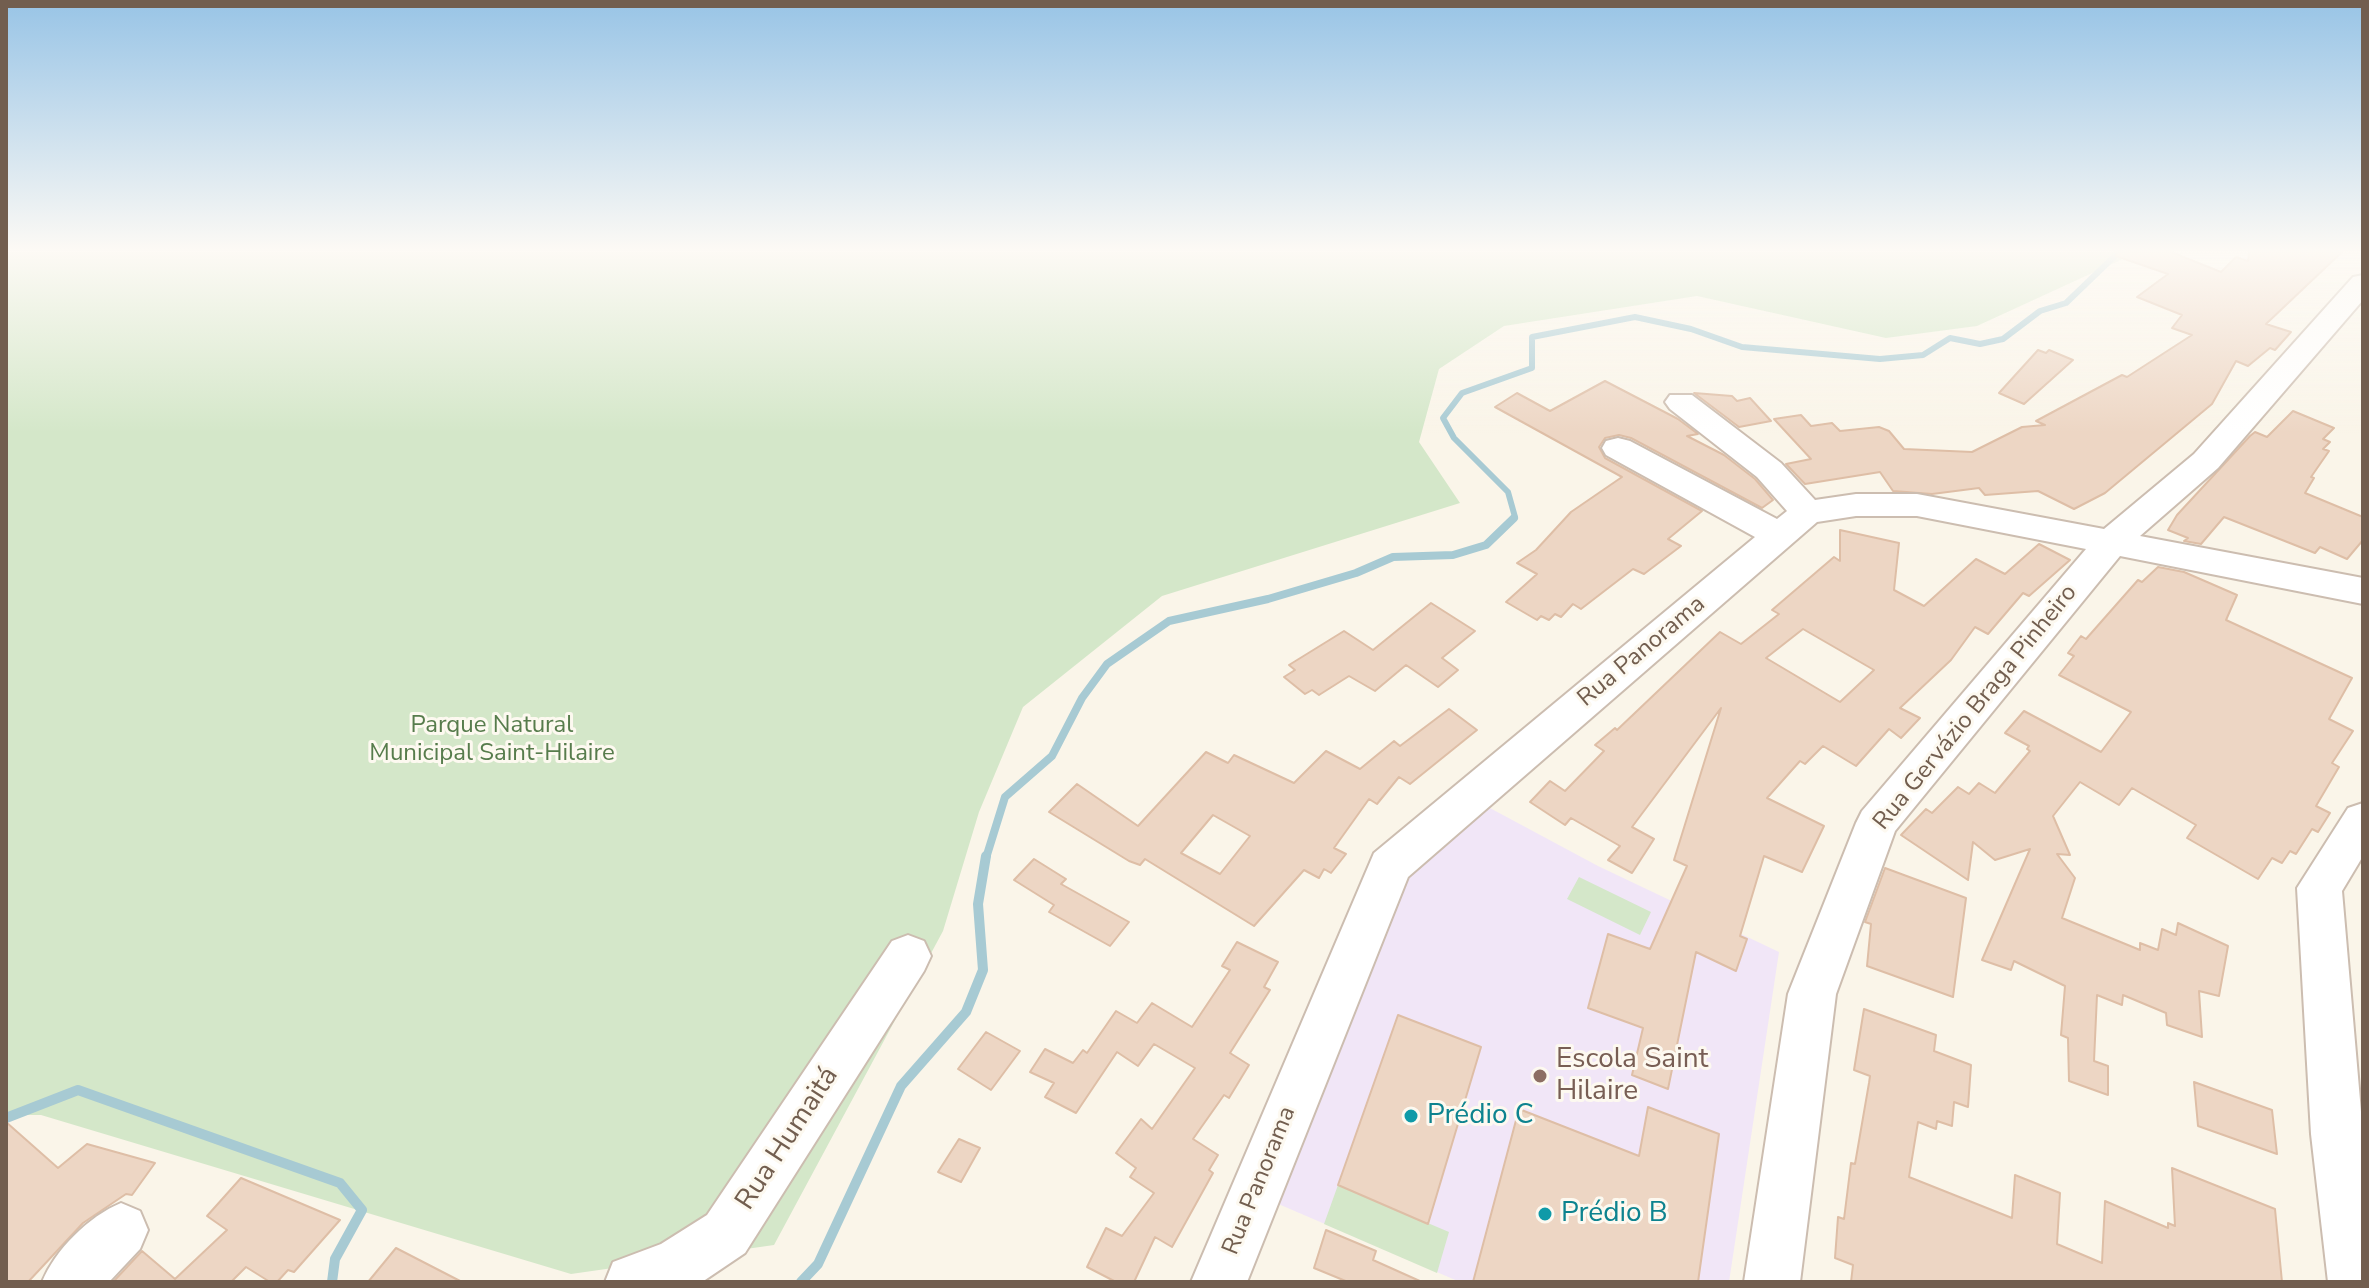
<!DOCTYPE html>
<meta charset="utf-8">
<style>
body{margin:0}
#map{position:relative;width:2369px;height:1288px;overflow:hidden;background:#faf5e9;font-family:"Nunito Sans",sans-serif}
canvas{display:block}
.frame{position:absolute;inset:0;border:8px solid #725e4f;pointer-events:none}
</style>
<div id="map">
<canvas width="2369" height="1288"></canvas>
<div class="frame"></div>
</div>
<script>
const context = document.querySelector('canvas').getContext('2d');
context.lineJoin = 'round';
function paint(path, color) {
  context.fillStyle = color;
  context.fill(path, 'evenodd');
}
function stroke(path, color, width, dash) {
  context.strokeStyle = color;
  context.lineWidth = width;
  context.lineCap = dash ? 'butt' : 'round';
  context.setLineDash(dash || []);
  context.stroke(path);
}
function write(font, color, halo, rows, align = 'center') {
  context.font = font + ' "Nunito Sans",sans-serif';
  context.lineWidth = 6;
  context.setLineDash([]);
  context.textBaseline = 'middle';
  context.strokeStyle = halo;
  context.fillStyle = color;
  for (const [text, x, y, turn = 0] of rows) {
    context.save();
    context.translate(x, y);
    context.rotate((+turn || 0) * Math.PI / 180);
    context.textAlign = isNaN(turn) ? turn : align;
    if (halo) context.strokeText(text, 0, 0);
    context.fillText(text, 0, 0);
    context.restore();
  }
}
const education = new Path2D(`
 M1488,807L1598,866L1779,952L1729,1282H1460L1269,1200L1401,873Z`);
const green = new Path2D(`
 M6,252H2138L1977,326L1886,338L1697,296L1504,326L1439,369L1419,442L1460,503L1162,596L1023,707L979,812L943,931L774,1245L571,1274L41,1115H6Z
 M1579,877L1651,912L1640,935L1567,899Z
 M1338,1185L1449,1232L1437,1273L1324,1224Z`);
const streamFar2 = new Path2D(`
 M1512,520L1515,517L1508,492L1454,438L1443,418L1462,393L1532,368V337L1635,317L1691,329L1742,347L1880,359L1923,355L1950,338L1980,344L2003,339L2040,311L2066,303L2119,252`);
const streamFar1 = new Path2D(`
 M986,858L1005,797L1052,756L1082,698L1107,664L1169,621L1268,599L1356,573L1393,557L1453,555L1486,545L1514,518`);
const stream = new Path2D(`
 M6,1118L78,1090L340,1183L362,1210L335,1259L332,1282
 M801,1282L818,1264L901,1086L966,1012L983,970L978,904L986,856`);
const building = new Path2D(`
 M2117,252H2171L2221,272L2236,257L2248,261L2249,252H2342L2266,324L2291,332L2275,350L2270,348L2248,366L2236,361L2212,404L2105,493L2074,509L2038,491L1985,495L1979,488L1932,494L1893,491L1880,472L1805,484L1786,464L1811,459L1774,419L1801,415L1811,426L1832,423L1840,431L1879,427L1889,431L1904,449L1972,452L2022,427L2045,425L2036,421L2122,375L2127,377L2192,335L2172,328L2182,315L2137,297L2168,274L2116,256Z
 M2038,350L2046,353L2049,350L2073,360L2024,404L1999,393Z
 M1605,381L1678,419L1698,434L1687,436L1724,455L1755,479L1773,500L1762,508L1631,438L1619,435L1605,438L1599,447L1605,458L1702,511L1668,539L1681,546L1644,574L1633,569L1581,609L1573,604L1561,617L1555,614L1549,620L1541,616L1537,620L1506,602L1537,574L1517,563L1536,550L1571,512L1622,477L1495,407L1517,393L1550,411Z
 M1694,393L1732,396L1737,401L1750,398L1771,421L1739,427Z
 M2293,411L2334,428L2323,439L2330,442L2323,449L2329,451L2311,477L2314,478L2305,493L2363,517V540L2347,559L2320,547L2315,553L2224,517L2201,544L2184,541L2188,538L2168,530L2177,515L2250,436L2255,432L2267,437Z
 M1840,530L1899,543L1894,590L1924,606L1976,559L2005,574L2039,544L2070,560L2029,596L2023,593L1988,634L1975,627L1951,660L1900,708L1920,718L1901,738L1889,729L1856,766L1823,746L1805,764L1800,761L1767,798L1824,826L1802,872L1764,856L1740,936L1747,939L1736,971L1696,952L1668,1089L1632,1075L1643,1028L1588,1008L1608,934L1650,949L1687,866L1674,860L1721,708L1632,827L1654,839L1632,873L1608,860L1620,846L1571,818L1565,825L1530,802L1550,781L1565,791L1604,751L1595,745L1615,728L1617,730L1720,632L1741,644L1779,614L1772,610L1834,557L1840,561ZM1803,629L1874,670L1840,702L1766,658Z
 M2158,567L2184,572L2237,595L2226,620L2352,678L2329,719L2353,731L2332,763L2339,767L2316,806L2330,813L2318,832L2312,829L2296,854L2290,851L2282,863L2272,858L2258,879L2187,838L2196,825L2132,788L2119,805L2080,782L2053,816L2070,855L2057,854L2075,878L2062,918L2140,950V943L2158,950L2162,929L2176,935L2178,923L2228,946L2219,996L2199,991L2202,1037L2167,1025L2166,1013L2123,995L2122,1005L2097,995L2094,1061L2108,1066V1095L2069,1081L2068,1038L2061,1035L2065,986L2014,961L2011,970L1982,960L2030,849L1995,860L1973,842L1968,880L1901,835L1926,809L1932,813L1958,787L1969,794L1979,783L1995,793L2030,751L2027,749L2029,746L2005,733L2024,711L2101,752L2131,712L2059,675L2074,656L2068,653L2081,636L2086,639L2138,580L2142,582Z
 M1431,603L1475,631L1442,658L1458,670L1438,687L1406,665L1375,691L1349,676L1319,695L1312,690L1305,694L1284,677L1295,670L1289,665L1344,631L1373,650Z
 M1449,709L1477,730L1410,784L1399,777L1377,804L1369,799L1334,848L1346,854L1331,873L1324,869L1319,878L1304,870L1254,926L1145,859L1140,865L1129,861L1049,812L1077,784L1138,826L1206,752L1228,763L1234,755L1294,783L1326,751L1360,769L1394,741L1400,746ZM1213,815L1250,836L1220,874L1181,853Z
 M1034,859L1066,879L1061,884L1129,922L1110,946L1049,912L1054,905L1014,880Z
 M1885,868L1966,898L1953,997L1867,966L1871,924L1865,922Z
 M1237,942L1278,962L1264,987L1270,990L1230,1053L1249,1065L1229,1098L1224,1095L1193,1139L1218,1155L1209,1170L1213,1173L1172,1247L1155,1237L1134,1282H1116L1087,1267L1106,1228L1122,1236L1154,1193L1130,1177L1136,1168L1116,1153L1141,1119L1152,1129L1195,1068L1154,1044L1138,1066L1117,1052L1076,1113L1045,1097L1054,1083L1030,1072L1045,1049L1073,1063L1083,1050L1087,1053L1116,1011L1137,1023L1152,1003L1192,1027L1230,970L1222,966Z
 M1864,1009L1936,1035L1934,1051L1971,1065L1968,1107L1954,1102L1952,1126L1937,1121L1936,1129L1918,1122L1909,1177L2012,1218L2015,1175L2060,1193L2057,1244L2102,1263L2105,1201L2168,1228V1223L2175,1226L2172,1168L2275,1209L2282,1282H1851L1853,1265L1835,1258L1838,1217L1844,1219L1851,1163L1855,1164L1869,1083L1870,1076L1854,1070Z
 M1398,1015L1481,1047L1428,1224L1338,1185Z
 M986,1032L1020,1051L991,1090L958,1069Z
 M2194,1082L2272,1110L2277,1154L2198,1126Z
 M1648,1107L1719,1134L1698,1282H1473L1519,1109L1639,1156Z
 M6,1122L58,1168L87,1144L155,1163L132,1195L126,1194L83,1223L28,1282H6Z
 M959,1139L980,1148L961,1182L938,1172Z
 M241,1178L340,1220L294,1272L288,1270L277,1282H270L246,1267L231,1282H113L142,1251L175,1279L227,1230L207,1216Z
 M1326,1230L1376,1251L1373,1260L1422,1282H1348L1314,1268Z
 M396,1248L462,1282H368Z`);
const minor = new Path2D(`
 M2363,275V300L2218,468L2140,536L2363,578V604L2120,556L1895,831L1836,994L1800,1282H1744L1788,994L1856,823L1862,811L2086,549L1917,516H1856L1817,522L1408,877L1247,1282H1191L1374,853L1755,537L1606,455L1602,448L1606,441L1618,438L1630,441L1777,519L1787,511L1757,477L1670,409L1665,402L1670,395H1692L1781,463L1815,500L1856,494H1917L2104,529L2194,454L2353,277Z
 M2363,803V856L2342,891L2363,1135V1282H2328L2311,1134L2297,888L2348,808Z
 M908,935L924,941L931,956L924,971L745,1253L702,1282H605L613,1262L661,1244L707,1215L892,941Z
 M121,1203L140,1211L148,1230L140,1249L109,1282H42C55,1250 89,1216 121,1203Z`);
const markers = [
 [1540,1076,8,"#8d6e63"],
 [1411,1116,8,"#0f9aa8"],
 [1545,1214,8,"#0f9aa8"]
];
const streetNames = [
 ["Rua Panorama",1642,652,-40],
 ["Rua Gervázio Braga Pinheiro",1976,708,-51],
 ["Rua Panorama",1260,1181,-68]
];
const parkNames = [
 ["Parque Natural",492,726],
 ["Municipal Saint-Hilaire",492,754]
];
const nearEducationnames = [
 ["Escola Saint",1556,1060],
 ["Hilaire",1556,1092]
];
const nearCulturenames = [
 ["Prédio C",1427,1116],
 ["Prédio B",1561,1214]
];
const nearStreetnames = [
 ["Rua Humaitá",788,1139,-57]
];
paint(education, '#f1e6f7');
paint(green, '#d4e7c9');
stroke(streamFar2, '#a7cad3', 6);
stroke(streamFar1, '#a7cad3', 8);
stroke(stream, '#a7cad3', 10);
paint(building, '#edd6c4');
stroke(building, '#debea6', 2);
stroke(minor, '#ccbdb0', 4);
paint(minor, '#fff');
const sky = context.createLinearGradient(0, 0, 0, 433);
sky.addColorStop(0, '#98c4e6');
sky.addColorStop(0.58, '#fdfaf5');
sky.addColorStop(1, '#fdfaf500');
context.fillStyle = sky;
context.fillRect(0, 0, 2369, 433);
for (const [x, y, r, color] of markers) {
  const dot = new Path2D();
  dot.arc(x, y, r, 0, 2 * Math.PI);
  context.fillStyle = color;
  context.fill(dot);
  stroke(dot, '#fdf9f0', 3);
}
write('24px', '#725e4f', '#fdf9f0', streetNames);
write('24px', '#577c4c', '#fdf9f0', parkNames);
write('28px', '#785e54', '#fdf9f0', nearEducationnames, 'left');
write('28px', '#0d838f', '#fdf9f0', nearCulturenames, 'left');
write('28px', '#725e4f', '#fdf9f0', nearStreetnames);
</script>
